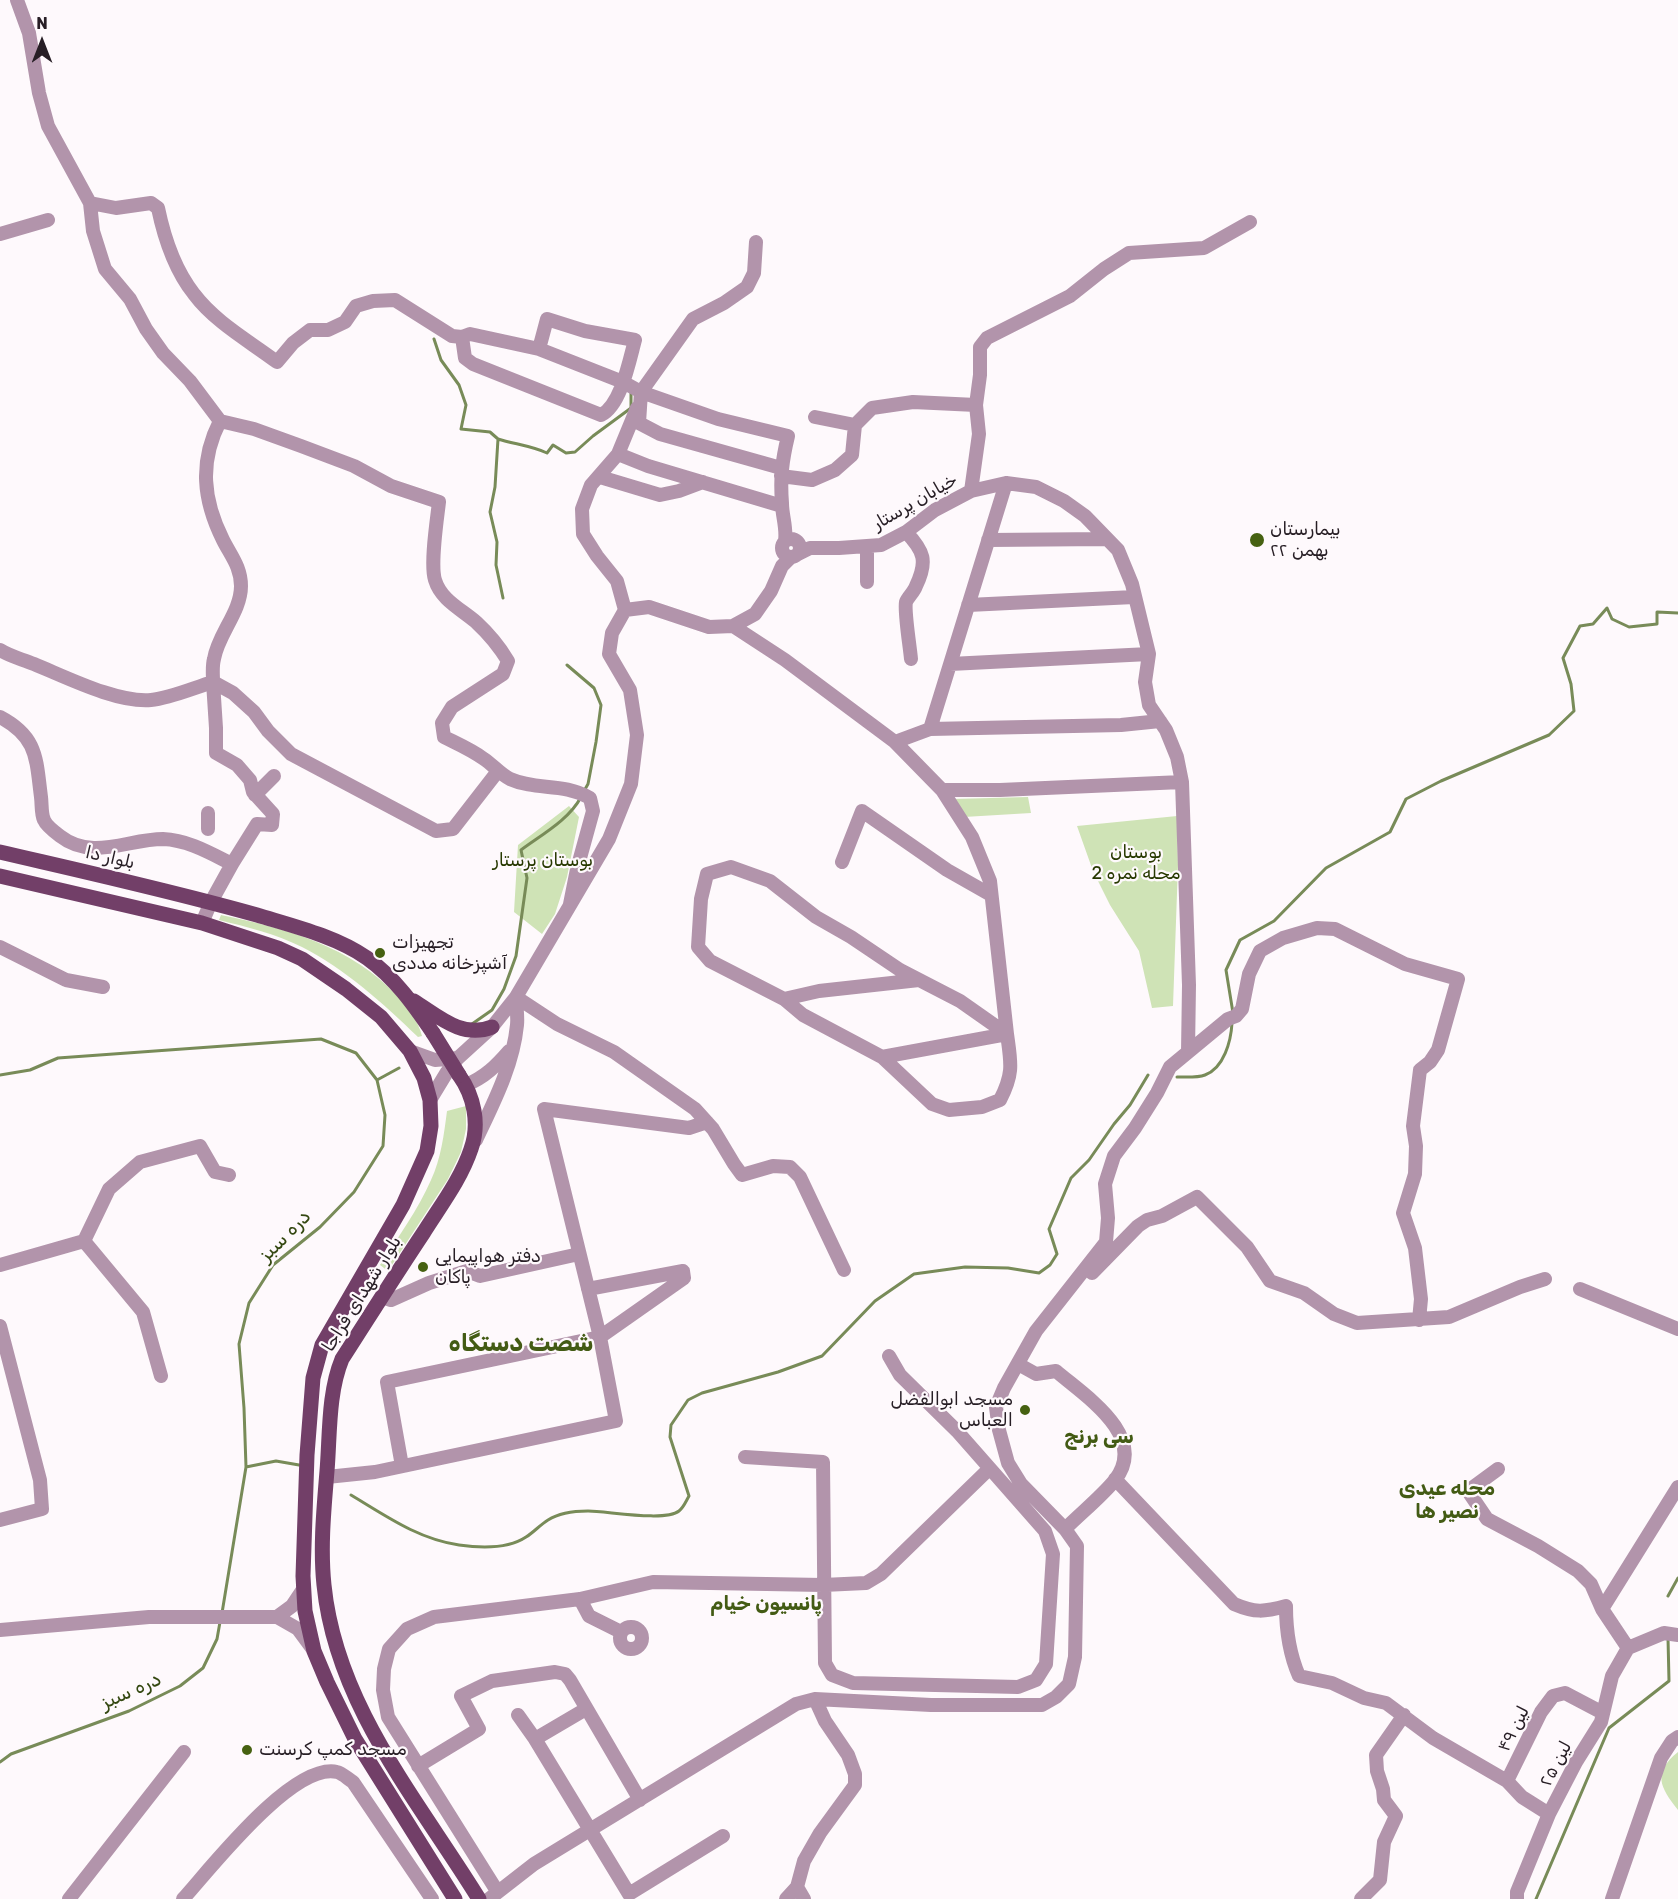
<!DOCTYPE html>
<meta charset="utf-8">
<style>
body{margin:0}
#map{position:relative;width:1678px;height:1899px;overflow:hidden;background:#fef9fc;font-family:Rubik,sans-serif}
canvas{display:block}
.north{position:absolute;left:12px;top:12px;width:60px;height:60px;-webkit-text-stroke:4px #fef9fc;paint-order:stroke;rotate:0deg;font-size:16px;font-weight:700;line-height:24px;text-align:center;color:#271e25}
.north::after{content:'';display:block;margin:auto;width:21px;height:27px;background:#271e25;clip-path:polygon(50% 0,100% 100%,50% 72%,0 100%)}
</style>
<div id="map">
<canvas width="1678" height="1899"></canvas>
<div class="north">N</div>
</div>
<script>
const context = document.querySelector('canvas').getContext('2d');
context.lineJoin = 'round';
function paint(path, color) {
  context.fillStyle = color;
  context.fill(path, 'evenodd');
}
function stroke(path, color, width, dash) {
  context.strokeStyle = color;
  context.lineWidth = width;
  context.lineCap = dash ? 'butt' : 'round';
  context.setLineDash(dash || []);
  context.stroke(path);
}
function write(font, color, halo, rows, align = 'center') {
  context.font = font + ' Rubik,Vazirmatn,sans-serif';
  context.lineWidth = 4.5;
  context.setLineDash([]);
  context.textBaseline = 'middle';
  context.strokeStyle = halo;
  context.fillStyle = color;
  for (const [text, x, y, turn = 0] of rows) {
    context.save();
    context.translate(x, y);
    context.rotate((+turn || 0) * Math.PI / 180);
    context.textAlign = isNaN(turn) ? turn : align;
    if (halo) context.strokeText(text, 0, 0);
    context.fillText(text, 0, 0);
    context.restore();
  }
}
const green = new Path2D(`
 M1028,797L1031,813L964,817L953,799Z
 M569,806L579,817L567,877L555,914L542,934L514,912L518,845Z
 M1177,816L1178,865L1173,1006L1152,1008L1139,951L1110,905L1093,871L1077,826Z
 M221,915C285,928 352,946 398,997C408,1008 418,1020 422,1036L418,1037C383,1003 345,969 302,947C276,934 247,927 219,920Z
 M466,1106V1129L461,1152L448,1179L388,1271L380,1265C398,1237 418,1210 431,1180C441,1159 444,1134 447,1111Z
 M1678,1752V1810C1660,1787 1652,1773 1678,1752Z`);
const stream = new Path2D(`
 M434,339L441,360L459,385L466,405L461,429L490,432L498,439L495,487L490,512L497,542L496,565L503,598
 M498,439C514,444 532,446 547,453L553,445L566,453L575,452L593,436L631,408V393
 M567,665L594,688L601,705L596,742L588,784L584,791
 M1233,1013L1226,970L1240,940L1274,921L1326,868L1390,832L1406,799L1441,781L1549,735L1574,711L1571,684L1563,658L1580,626L1593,624L1607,608L1612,619L1629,627L1657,624V612L1678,613
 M472,1024L492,1010L504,989L516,956L527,878L521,850C541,835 569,820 581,797
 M0,1075L30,1070L58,1058L321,1039L356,1053L377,1080L385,1115L383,1146L354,1192L320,1227L273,1265L249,1303L239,1344L244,1408L246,1467L222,1613
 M1177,1077C1185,1077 1197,1078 1205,1075C1224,1068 1231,1041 1232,1023
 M377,1080L399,1068
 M246,1467L276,1461L299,1465
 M351,1495C386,1516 418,1539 459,1545C480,1548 508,1549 526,1537C534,1532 540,1525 548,1520C559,1513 575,1511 588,1511C607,1511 665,1522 679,1511C684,1507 686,1501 689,1496L670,1437L671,1425L688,1400L702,1393L778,1372L822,1356L875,1301L914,1274L965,1267L1008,1268L1039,1273L1050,1265L1057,1254L1049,1229L1071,1178L1089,1160L1114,1124L1130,1105L1148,1075
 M1668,1596L1678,1578
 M0,1762L11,1754L129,1711L180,1686L203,1668L217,1639L220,1622
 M1536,1899L1609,1728L1669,1681L1668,1638`);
const minor = new Path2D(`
 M17,0L29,33L39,93L48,126L90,203L93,231L105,269L130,299L146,329L163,353L190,381L220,421L254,429L301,446L354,466L391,486L439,502C437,520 430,564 435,580C441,600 461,609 476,622C489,634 499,646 508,661L503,674L452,707L442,723L444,737C458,744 472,750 484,759C493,765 500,774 510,779C537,791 562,782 590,798L593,811L577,869L570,904
 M90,203L116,208L151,203L158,208C164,237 175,270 194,294C215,322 249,341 277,362L293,343L310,330H328L345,322L356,306L373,301L395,300L452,336L462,337L470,334L539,349L623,382L641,392L718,419L788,436C782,461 780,478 782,503C782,516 787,528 785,541
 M0,234L48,220
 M756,242L754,273L747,287L724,303L693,319L641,392L639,423L660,434L781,468
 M462,337L465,358L473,364L601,415C621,405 629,362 635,340L585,331L547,319L539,349
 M976,405L980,375V347L987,338L1070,296L1104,269L1129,253L1204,248L1250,222
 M815,417L855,425L872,408L913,402L976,405L979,434L971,491
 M618,454L648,466L782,506
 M781,476L812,480L835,470L852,455L855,425
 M600,477L660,495L679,491L703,482
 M906,532C924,551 928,561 916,586C914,592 908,597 906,602C904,611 910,647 911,659
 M782 548a9 9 0 1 1 18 0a9 9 0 1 1-18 0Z
 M988,540L1107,539
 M798,554L810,548H839L881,545L906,532L935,510L971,491L1006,483L1036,487L1064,501L1085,516L1118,550L1132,584L1149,654L1145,682L1149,705L1166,730L1177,757L1182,782L1189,985L1188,1052
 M867,582V546
 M968,605L1134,597
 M625,610L617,581L597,556L583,534L582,509L591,485L618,454L637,408
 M733,626L785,660L895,742L942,790L972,837L990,881L1007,1034
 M0,650C11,657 22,659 34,664C66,677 117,703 151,700C171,698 193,688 213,682C213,674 212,666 214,659C218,634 241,612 241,586C241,567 231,556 223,540C203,500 199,462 220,421
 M950,664L1149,654
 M213,682L233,693L254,712L268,731L291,754L436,831L453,829L498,771
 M213,682L216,728V753L237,765L250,780L253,792L273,814L272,825L257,824L232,864
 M0,717C38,737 36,759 41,797C42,804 41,814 44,820C46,825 56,833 60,836C92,861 128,839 163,839C188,840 210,853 232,864L211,902L202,923
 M930,729L1121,725L1160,721
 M895,742L930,729L1006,483
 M942,790H1000L1182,782
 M255,795L274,776
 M208,813V829
 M842,862L862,811L947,870L991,895
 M0,947L66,980L103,987
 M919,980L819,991L784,999L710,961L698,947L701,899L707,874L731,867L770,881L816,917L851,937L900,970L960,1001L1007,1034
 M516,997L557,1024L614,1052L695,1109L713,1129L734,1164L742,1175L773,1166L790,1167L800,1177L844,1270
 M784,999L803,1015L882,1057L932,1104L949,1110L982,1107L1000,1100C1014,1073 1011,1063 1007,1034L882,1057
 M410,1051L435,1060L458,1058
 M466,1085C485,1077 496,1066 509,1051
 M430,1100L447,1072L458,1058L492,1027L516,997L609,839L631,784L637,735L630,690L609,654L612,633L625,610L649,607L709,627L733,626L755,614L771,591L782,566L791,557
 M476,1140C493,1104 513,1066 517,1025C518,1016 516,1006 516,997
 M0,1265L84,1241
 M1092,1273L1138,1226L1147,1220L1162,1216L1197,1197L1247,1247L1270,1281L1304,1293L1334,1314L1357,1323L1449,1317L1520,1287L1545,1279
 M1580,1289L1678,1329
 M382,1297L391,1300L429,1283L467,1271L480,1276L579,1254
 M0,1326L40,1480L42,1509L0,1520
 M1018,1364L1036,1374L1056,1371C1085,1396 1149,1436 1115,1480C1101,1497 1081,1513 1065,1529
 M161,1376L143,1312L84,1241L109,1189L140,1162L200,1146L215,1172L229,1175
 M745,1457L823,1462L825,1663L832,1675L853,1683L1018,1687L1036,1680L1046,1664L1053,1554L1045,1531L957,1431L900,1375L889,1356
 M402,1466L387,1382L600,1337L684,1278L683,1271L588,1289
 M1498,1469L1468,1491L1487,1519L1538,1546L1578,1571L1591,1584L1602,1609L1628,1648L1664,1633L1678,1635
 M327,1477L375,1472L616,1421L600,1337L544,1109L689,1128L707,1122
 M1115,1479L1234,1604C1255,1613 1264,1612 1286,1606C1286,1631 1289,1653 1299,1676L1332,1683L1364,1698L1386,1703L1433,1738L1507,1781
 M304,1588L292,1606L277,1617L298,1629L312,1648
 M580,1599L589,1616L621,1632
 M1602,1609L1678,1487
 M620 1638a11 11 0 1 1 22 0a11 11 0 1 1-22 0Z
 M0,1630L149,1617H277
 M518,1715L535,1739L629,1894L723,1836
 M535,1739L586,1709
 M418,1766L479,1729L461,1696L492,1681L555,1672L565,1674L570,1680L640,1800
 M1549,1814L1522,1797L1507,1781L1541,1712L1553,1696L1565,1693L1603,1713
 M497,1891L388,1717L383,1690L384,1669L389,1649L407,1629L434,1617L580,1599L653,1582L823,1585L866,1583L881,1574L989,1469
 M69,1899L184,1752
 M183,1899C211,1868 293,1762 337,1772C342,1773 348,1779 353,1782L432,1899
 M489,1899L534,1864L796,1704L815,1699L931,1705H1042L1056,1697L1069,1684L1075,1657L1077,1546L1065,1529L1021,1484L1008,1463L999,1430L996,1407L1004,1388L1036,1331L1106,1242L1108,1218L1105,1184L1114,1156L1135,1128L1157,1093L1170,1067L1228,1019L1236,1016L1242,1009L1249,974L1260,951L1283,938L1317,928L1335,929L1405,964L1458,979L1438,1050L1430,1062L1420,1070L1413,1126L1416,1146L1415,1174L1403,1213L1415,1248L1421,1299L1419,1320
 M786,1899L797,1887
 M804,1899L797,1887L804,1861L820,1833L855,1785V1774L848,1755L825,1721L815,1699
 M1361,1899L1380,1880L1384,1842L1396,1816L1384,1800L1383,1789L1377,1771L1376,1755L1404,1715
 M1517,1899V1892L1549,1814L1576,1762L1601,1722L1612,1676L1628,1648
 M1612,1899L1661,1758L1672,1741L1678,1737`);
const major = new Path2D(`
 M0,852C86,872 172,891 257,915C293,926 335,936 367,958C395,978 414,1005 433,1033
 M0,876L202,923L278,948L302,959L346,989L381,1017L410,1051L424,1078L430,1100L431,1126L427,1151L403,1205L322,1345L313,1378L307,1455L303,1576L305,1611L314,1651L327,1682L355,1739L455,1899
 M414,1001C438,1016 462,1039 492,1027
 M459,1075C474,1096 480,1124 471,1149C461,1179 441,1205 424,1232C396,1274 369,1317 342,1359C328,1393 330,1435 327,1471C324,1508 320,1547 324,1585C336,1705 418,1800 479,1899`);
const majorBridge = new Path2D(`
 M433,1033L459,1075`);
const markers = [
 [1257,540,8,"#466111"],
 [380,953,6,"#466111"],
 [423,1267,6,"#466111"],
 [1025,1410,6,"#466111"],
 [247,1750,6,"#466111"]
];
const streetNames = [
 ["خیابان پرستار",915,502,-30],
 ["بلوار دا",110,858,13],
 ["بلوار شهدای فراجا",362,1294,-58],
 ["لین ۴۹",1514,1729,-63],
 ["لین ۲۵",1556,1764,-62]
];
const poiNames = [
 ["بیمارستان",1270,530],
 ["۲۲ بهمن",1270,551],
 ["تجهیزات",392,943],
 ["آشپزخانه مددی",392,964],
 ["دفتر هواپیمایی",435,1257],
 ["پاکان",435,1278],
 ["مسجد ابوالفضل",1013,1400,"right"],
 ["العباس",1013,1421,"right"],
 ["مسجد کمپ کرسنت",259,1750]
];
const parkNames = [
 ["بوستان",1136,853],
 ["محله نمره 2",1136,874],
 ["بوستان پرستار",543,861]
];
const waterNames = [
 ["دره سبز",285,1236,-45],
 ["دره سبز",131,1691,-24]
];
const neighbourhoodNames = [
 ["سی برنج",1099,1437],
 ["محله عیدی",1447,1489],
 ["نصیر ها",1447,1512],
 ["پانسیون خیام",766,1604]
];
const districtNames = [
 ["شصت دستگاه",521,1344]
];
paint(green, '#cfe3b6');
stroke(stream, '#788b58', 3);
stroke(minor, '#b294ab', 14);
stroke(major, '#723f68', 15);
stroke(majorBridge, '#723f68', 15);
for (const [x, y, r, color] of markers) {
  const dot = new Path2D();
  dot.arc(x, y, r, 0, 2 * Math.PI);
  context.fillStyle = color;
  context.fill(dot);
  stroke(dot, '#fef9fc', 2);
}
write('18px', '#271e25', '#fef9fc', streetNames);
write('18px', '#271e25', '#fef9fc', poiNames, 'left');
write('18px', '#273900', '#fef9fc', parkNames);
write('italic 20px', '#344811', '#fef9fc', waterNames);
write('bold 20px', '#435b14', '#fef9fc', neighbourhoodNames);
write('bold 24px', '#435b14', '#fef9fc', districtNames);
</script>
